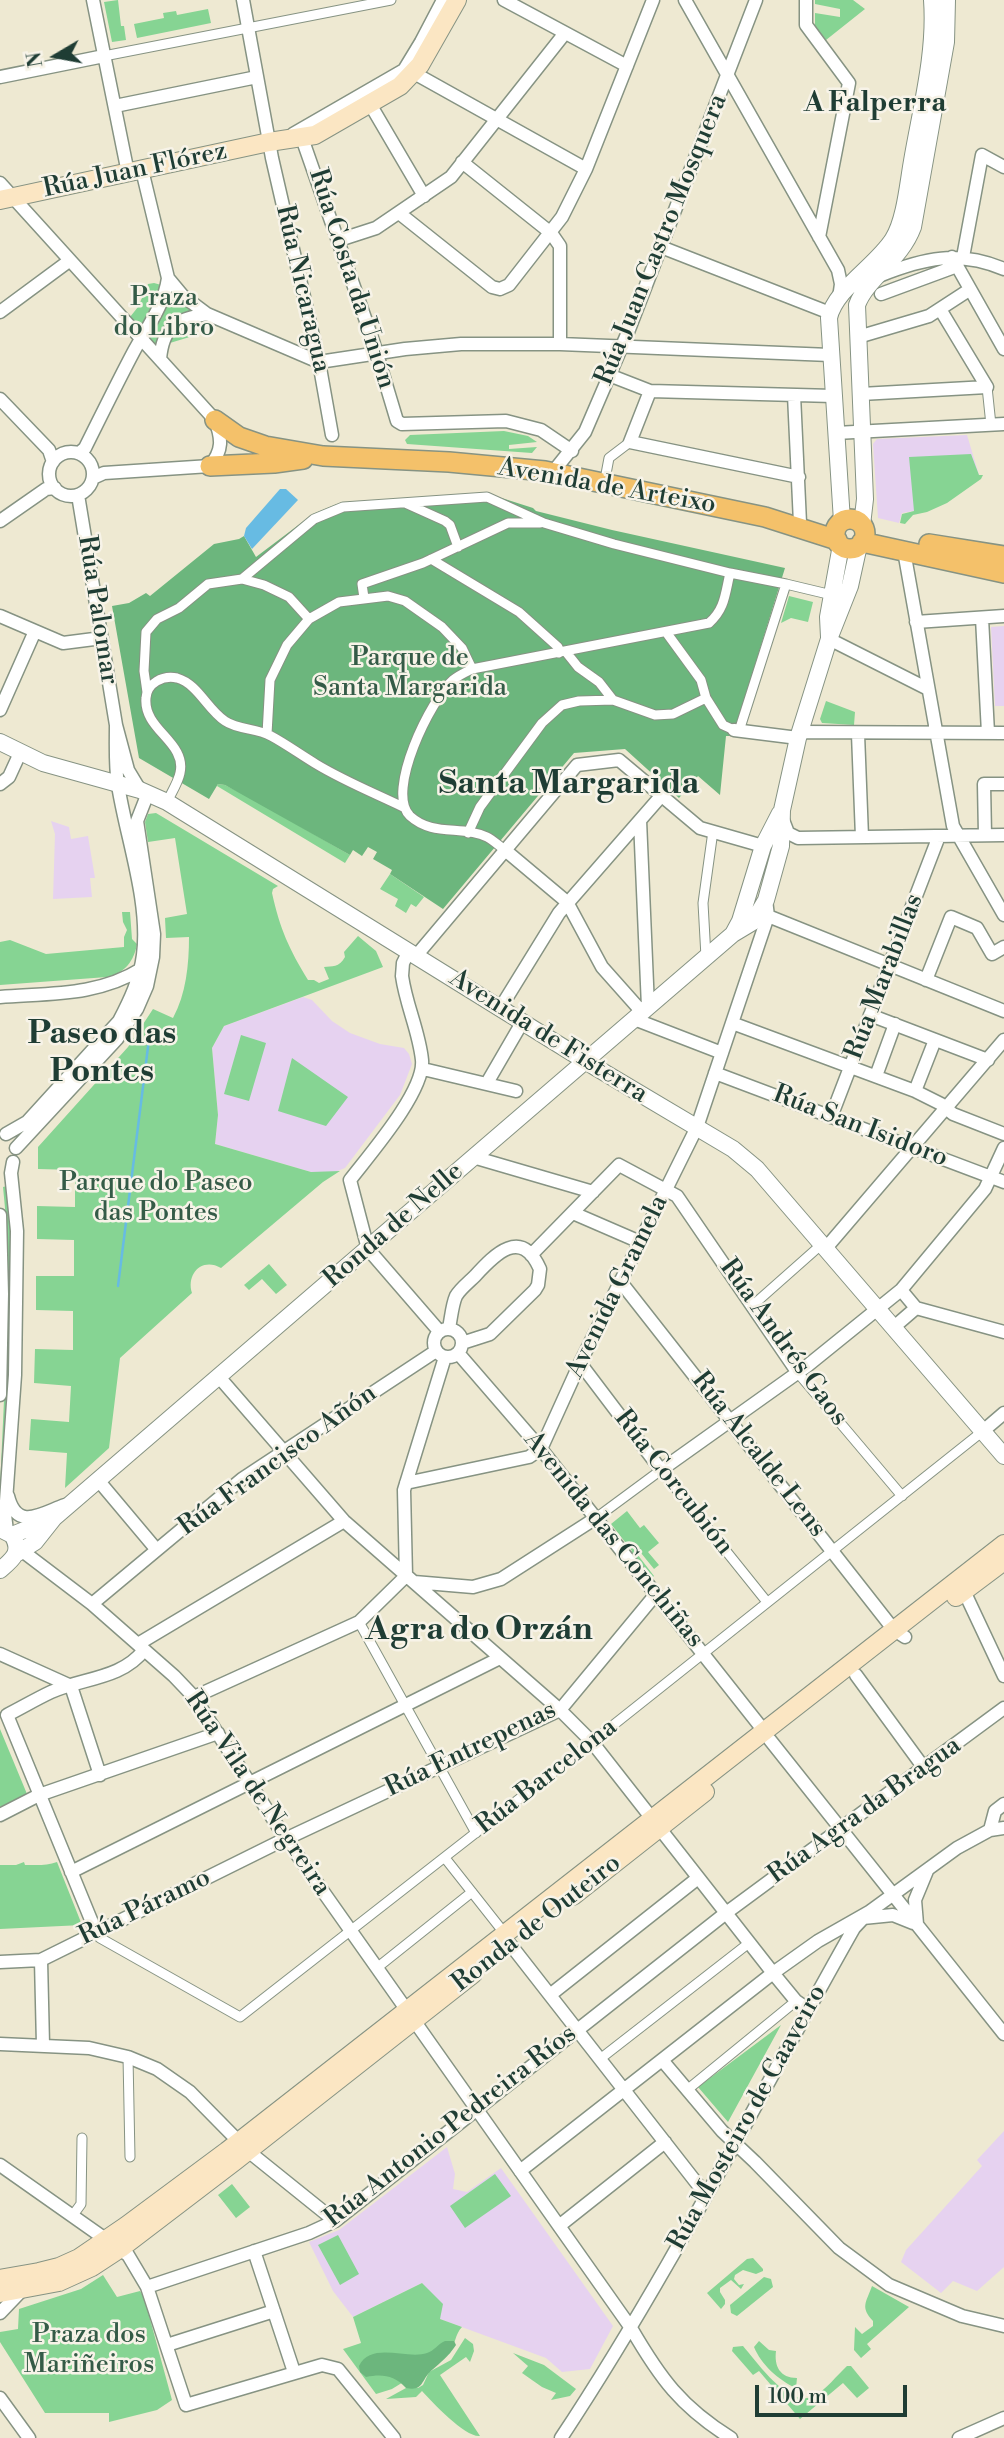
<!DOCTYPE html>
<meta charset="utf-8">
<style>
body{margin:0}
#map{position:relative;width:1004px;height:2438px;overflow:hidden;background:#eee9d2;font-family:"Libre Bodoni",serif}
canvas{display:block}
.north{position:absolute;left:21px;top:21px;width:70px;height:70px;-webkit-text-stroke:5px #f7f3e8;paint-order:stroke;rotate:260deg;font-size:19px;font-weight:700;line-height:28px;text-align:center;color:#1f3d34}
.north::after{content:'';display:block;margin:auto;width:24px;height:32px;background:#1f3d34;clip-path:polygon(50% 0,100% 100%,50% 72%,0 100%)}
.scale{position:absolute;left:755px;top:2385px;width:152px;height:32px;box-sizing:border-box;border:4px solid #1f3d34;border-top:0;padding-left:9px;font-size:21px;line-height:24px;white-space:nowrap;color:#1f3d34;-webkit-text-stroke:5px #f7f3e8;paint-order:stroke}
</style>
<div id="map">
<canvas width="1004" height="2438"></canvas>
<div class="north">N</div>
<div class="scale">100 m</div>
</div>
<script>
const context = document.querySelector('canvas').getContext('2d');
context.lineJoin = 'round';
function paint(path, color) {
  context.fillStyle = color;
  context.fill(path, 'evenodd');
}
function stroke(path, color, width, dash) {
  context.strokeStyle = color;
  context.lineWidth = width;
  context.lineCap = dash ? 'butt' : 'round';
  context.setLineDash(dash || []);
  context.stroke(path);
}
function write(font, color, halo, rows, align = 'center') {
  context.font = font + ' "Libre Bodoni",serif';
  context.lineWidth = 5;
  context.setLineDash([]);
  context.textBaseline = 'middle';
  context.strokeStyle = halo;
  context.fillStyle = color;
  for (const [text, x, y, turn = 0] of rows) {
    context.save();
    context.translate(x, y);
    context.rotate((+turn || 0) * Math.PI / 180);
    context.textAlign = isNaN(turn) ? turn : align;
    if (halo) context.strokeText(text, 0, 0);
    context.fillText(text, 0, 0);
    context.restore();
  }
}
const built = new Path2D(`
 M967,435L979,475L914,511L902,513L899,523L878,518L873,444L877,439Z
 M1004,626V706H995L991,627Z
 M51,821L69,827L71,839L88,836L95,878H90L92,897L53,899L55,834Z
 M303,997L312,1000L332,1021L350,1033L380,1044L404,1048L409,1054L412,1064L400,1095L345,1168L335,1172H311L215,1144L218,1115L212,1048L224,1026Z
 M1004,2131V2267L977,2291L953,2281L941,2293L901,2262L906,2250L982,2166L977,2160Z
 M447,2147L455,2174L453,2189L467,2192L501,2168L613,2326L590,2369L562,2372L546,2358L440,2319L422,2283L353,2317L333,2291L309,2242L339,2230Z`);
const green = new Path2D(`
 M118,0L121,26H124L126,40L112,42L104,2Z
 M815,0H853L865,9L826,40L815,26V13L840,17V9L815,4Z
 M208,9L211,23L137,38L134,24L164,18L163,13L176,11L177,15Z
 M154,283L176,289L202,307L193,336L150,349L130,317L138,307L148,284Z
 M504,431L528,436L537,442L509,445V449L537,447L532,453L407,444L405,440L410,435Z
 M971,454L979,475H983L981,479L947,503L927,512L913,515L905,524L900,523L902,514L914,511L909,457Z
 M789,596L813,602L808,622L791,618L781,623Z
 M826,701L855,712L854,725L822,723L820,719Z
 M218,784L225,785L249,797L350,855L345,863L217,786Z
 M156,813L278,886L273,889L272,893C280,929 289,949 308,980H314L319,983L329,979L324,967C332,966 339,968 345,957L344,952L358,936L376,951L383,967L224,1026L212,1048L218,1115L215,1144L311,1172L340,1171L323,1182L221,1268C202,1257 186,1274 192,1293L120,1358L109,1448L65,1488L67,1453L29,1450L31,1419L69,1422L71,1386L34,1383L35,1349L73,1350V1311L36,1310V1276H74V1240L37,1239V1206L75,1207V1170L38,1169V1147L128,1047L153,1009L173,1018C186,994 189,965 189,937L166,938L165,918L187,914L175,838L148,842L145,822L148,814Z
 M390,874L424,897L416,907L411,904L406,913L395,906L398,899L380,889Z
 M122,912H130L132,939L137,944C134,961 125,973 107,977L0,985V942L10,940L46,954L124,947V937L127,930L123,922Z
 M241,1035L266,1043L249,1101L224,1094Z
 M292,1058L348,1097L326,1126L278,1111Z
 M7,1186C17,1286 9,1387 2,1487H0L7,1335V1229L3,1187Z
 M269,1264L287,1285L276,1294L262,1279L249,1290L244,1285Z
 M627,1511L640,1528L644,1525L659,1543L648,1552L659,1565L654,1569L637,1548L634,1550L654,1576L650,1579L629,1554L632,1551L611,1524Z
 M0,1729L27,1794L0,1807Z
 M24,1862L25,1865C36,1865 47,1866 57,1862L82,1925L0,1929V1865H16Z
 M781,2025L728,2122L698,2087Z
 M495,2174L511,2196L465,2228L450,2206Z
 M232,2184L250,2207L236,2218L218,2195Z
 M338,2235L359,2274L340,2285L318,2245Z
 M753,2258L763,2269V2271L756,2274L743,2270L735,2275L734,2279L739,2285L744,2284L741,2289L731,2280L720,2288V2292L725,2300V2304L721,2309L707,2293L747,2259Z
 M103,2275L117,2297L140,2291L144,2297L172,2400L157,2410L109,2422V2413H45L0,2342V2332L18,2329L19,2309L81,2289Z
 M764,2277L771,2279L773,2287L737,2316L731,2313L730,2305Z
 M422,2283L443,2304L440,2319L462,2327C455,2334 455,2345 450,2353L392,2389L376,2394L343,2349L361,2343L353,2317Z
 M872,2286L909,2307L867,2344L871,2349L861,2358L854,2350L855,2327L862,2334L873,2326V2321C860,2307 866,2303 872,2286Z
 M465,2338L473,2344L474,2351L470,2362L466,2357L440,2375L480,2436C466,2438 433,2403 422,2391L416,2397L386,2399L406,2388H418L423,2385L429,2372L451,2360Z
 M759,2341L769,2350L776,2351C774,2366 780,2378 797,2378L796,2388C778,2380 761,2364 754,2347Z
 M743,2346C757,2362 789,2409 814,2396C826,2390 837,2375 847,2366H851L869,2388L857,2398L843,2383L800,2419L759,2371L753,2375L732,2351L733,2347Z
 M513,2353L544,2365L576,2389L570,2396L551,2400L556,2393L542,2387L522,2373L528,2366Z`);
const forest = new Path2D(`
 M486,493L533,508L536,511L612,530L785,568L733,736H726L720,795L698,776L679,798L625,749L574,753L443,909L390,874L392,870L373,859L377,852L368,847L362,856L353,850L350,855L225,785L218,784L209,799L139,758L112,606L129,603L146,593L150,596L214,544L239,539L244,536L256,557L313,514L337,504Z
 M445,2341H454L456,2345C447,2358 442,2361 432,2370C421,2379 424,2392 406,2388C394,2375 382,2374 366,2377L360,2372L359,2366C371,2341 407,2360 427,2353C434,2351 438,2344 445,2341Z`);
const water = new Path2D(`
 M280,489H286L298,500L252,549L244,536L246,528Z`);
const stream = new Path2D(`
 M118,1286L149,1039`);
const pedestrian = new Path2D(`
 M104,56L391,0
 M987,387L991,425
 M606,474L609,458L630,442
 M405,503L445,521L450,525L458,547
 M431,559L519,612L558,647L559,653
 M242,579L264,585L289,597L309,619
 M364,598L362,584L423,563L508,523H540
 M666,632L701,680L706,698
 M566,652L578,667L599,682L613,700L655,715L673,714L706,698L723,725L734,730
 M472,669L709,623C725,609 725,594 730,573
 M147,692L144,671L146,632L157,619L179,608L208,584L242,579L314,519L343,507L487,497L544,523L614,544L730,573L786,584
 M739,731L786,584L832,595
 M267,734L270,680L287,645L309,619L339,602L388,596L405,601L442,627L462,648L472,669C466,672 459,675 453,680C431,699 385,792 410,816C433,837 462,825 487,837C493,840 499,846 505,850
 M167,802C171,793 178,783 180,773C187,742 143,730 146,698C147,683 163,675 177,678C198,684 207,709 225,721C238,730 257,728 271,736C286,744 301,755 316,764C344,781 374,793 403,807
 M468,833L480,807L542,723L562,705L579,701L613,700
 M706,957L703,903L713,831
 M752,1306L822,1244
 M798,1373L902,1496
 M596,1518L661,1470L767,1602
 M359,1622L476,1833
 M445,1858L505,1934
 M96,1932L100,1938L240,2017L592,1742L983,1431
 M378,1967L472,1892
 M128,2057L130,2157
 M600,2059L749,1943
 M687,2090L796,2001
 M73,2215L81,2204L82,2138`);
const minor = new Path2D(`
 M93,0L128,173
 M243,0L272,158L319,362L332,435
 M504,0L627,66
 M685,0L838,270L841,284L839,298
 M806,0V25L849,83L819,237
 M414,73L586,169
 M0,77L104,56
 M370,104L424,196
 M115,106L257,77
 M293,134L404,70L421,42L443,0
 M302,138L373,341L397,421L402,424L506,421L541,430L572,451
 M462,162L551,233L560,246V344
 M142,170L168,278L183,296L207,314L319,362L405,349L461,344H560L830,355
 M0,183L215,420C222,439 223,450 210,466L104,473L93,478
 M399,213L492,287L500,289L509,285L562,217L586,169L653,0
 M339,240L376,228L451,177L565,33
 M661,247L830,313
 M952,257L1004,349
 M963,257L982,155L1004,167
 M879,276C924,258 958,250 1004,269
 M881,294L957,266
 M0,312L69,261
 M858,337L929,316L969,290
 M160,359C163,327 176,319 207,314
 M609,375L650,391L833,396
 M650,391L630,442L799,477
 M861,394L987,387L940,309
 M794,395L800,523
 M0,399L49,450L53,462
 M836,433L1004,424
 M49 474a22 22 0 1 1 44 0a22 22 0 1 1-44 0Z
 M79,453L85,448C101,416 117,383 134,351C147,327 164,306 168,278
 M553,472L585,432L628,332L756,0
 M78,495L116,725L128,770L140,790
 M0,521L46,489L55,488
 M904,551L953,826L1004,915
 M0,616L63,643L102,638
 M982,618L988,733
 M916,622L1004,616
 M829,639L928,689
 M0,710L35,631
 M734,730L798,738
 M800,732L1004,733
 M858,734L862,837
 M0,784L9,777L20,753
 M640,820L648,1007
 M783,820L788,833L798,838L1004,835
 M985,835L984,784H1004
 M505,850L567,902L602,967L642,1012
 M760,916H768L1004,1011
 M409,951L403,963L402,976C406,1005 419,1031 422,1060C425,1091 370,1154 350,1180L368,1249L439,1331
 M416,956L577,765L619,760L700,828L763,846
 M926,980L951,917L977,928L992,954L1004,947
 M0,997C49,993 98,996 141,969
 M501,1007L559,913L662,795
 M870,1015L988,1060
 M634,1019L722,1053
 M732,1023L915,1091L941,1104L953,1114L1004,1134
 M423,1069L516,1091
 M715,1073L1004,1182
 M876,1076L895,1024
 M487,1083L523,1021
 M915,1091L935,1040
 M831,1117L939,836
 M6,1134L27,1122L119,1021C130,1000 140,979 143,955C150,902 126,837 118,785C115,765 116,745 116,725
 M16,1148L117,1039L137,1009L147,986L153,957L154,934L137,821L148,793
 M473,1157L593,1192
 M573,1213L640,1242
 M0,1215L2,1294L0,1395
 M826,1248L1004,1040
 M531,1255L619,1165L677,1196L798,1373
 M620,1281L894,1630L905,1637
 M901,1290L985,1189L1004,1148
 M916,1308L1004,1332
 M449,1328C451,1319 452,1305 456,1296C460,1289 469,1282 475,1276C495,1254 521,1227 540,1269L538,1285L535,1290L490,1334L462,1343
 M434 1343a14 14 0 1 1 28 0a14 14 0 1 1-28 0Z
 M458,1353L541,1449L764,1731
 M580,1363L661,1470L807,1366L901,1290L916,1308L894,1327
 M219,1377L344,1521L560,1710L592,1742L773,1973L796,2001L809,2010
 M983,1431L1004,1413
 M98,1480L156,1549
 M406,1483L529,1457L541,1449L580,1363L697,1127L768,916L766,900
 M8,1496C17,1532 42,1513 65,1505
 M7,1531L5,1515L15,1375L17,1231L11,1173L13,1162
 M17,1547L92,1604L174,1676L194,1697L286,1839L631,2328C660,2378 681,2407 731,2438
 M414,1582L473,1587L501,1579L596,1518
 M964,1591L1004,1676
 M92,1604L242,1479L436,1351
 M138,1644L344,1521
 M0,1654L71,1686L100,1775
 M856,1675L924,1768
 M194,1697L359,1622L406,1576L404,1490L445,1357
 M770,1740L1004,2034
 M0,1815L39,1795L218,1733
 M990,1830L995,1811L1004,1804
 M71,1872L500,1658
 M863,1918L893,1915L913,1923
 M917,1924L915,1900L927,1871
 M96,1932L7,1715C21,1708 36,1699 51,1692C82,1678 122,1679 144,1650
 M510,1944L706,2195
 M41,1960L43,2045
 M0,1962L41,1960L277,1843L560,1710L656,1594
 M550,1995L698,1878
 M0,2044L89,2048L128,2057L157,2069L190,2092L248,2151L335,2221
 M662,2060L722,2131L755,2162L839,2248L889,2285L962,2316L1004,2326
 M0,2165L128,2255L147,2287L186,2405L322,2365L338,2369L394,2438
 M520,2171L773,1973L818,1941L869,1912L957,1848L990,1830L1004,1828
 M559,2226L665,2142
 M254,2251L294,2372
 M147,2287L309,2233L335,2221L726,1913L1004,1708
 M0,2313L23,2289
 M167,2345L274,2311
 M0,2398L29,2438
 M561,2438C669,2275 757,2099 854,1928L869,1912
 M959,2438L1004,2418`);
const tertiary = new Path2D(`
 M842,521L829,318C835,289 877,265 893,239C905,220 908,183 912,161C921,108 936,53 932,0
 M862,525L865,499L857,305C867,278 901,260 913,227L946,42L947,0
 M829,637L828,617L841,545
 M0,742L43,763L140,790L167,802L595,1067L733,1149L757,1169L1004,1456
 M733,934L740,921L763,846L780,813
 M0,1529L12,1535C23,1552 12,1560 0,1570
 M12,1535L52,1519
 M16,1554L35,1542L54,1518L733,934L753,922L766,900L781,846L782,810L798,738L829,639L850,586L859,545`);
const secondary = new Path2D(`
 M0,200L269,142L315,135L400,86L420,65L457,0
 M956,1597L1004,1561
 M573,1896L705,1792
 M0,2279L39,2272L59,2267L79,2258L126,2226L227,2151L1004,1544
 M0,2293L59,2282L92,2267L121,2248L235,2161L473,1974`);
const primary = new Path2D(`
 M215,420L239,437L265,446L323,456L449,462L545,471L765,517L837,540
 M210,466L274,463L303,459
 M835 534a15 15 0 1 1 30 0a15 15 0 1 1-30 0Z
 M862,542L1004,573
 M929,544L1004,556`);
const streetNames = [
 ["Rúa Juan Flórez",135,171,-12],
 ["Rúa Juan Castro Mosquera",662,240,-68],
 ["Rúa Costa da Unión",351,279,72],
 ["Rúa Nicaragua",302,289,77],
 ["Avenida de Arteixo",607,487,10],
 ["Rúa Palomar",97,610,81],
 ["Rúa Marabillas",885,977,-69],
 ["Avenida de Fisterra",548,1037,32],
 ["Rúa San Isidoro",860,1127,21],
 ["Ronda de Nelle",394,1226,-41],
 ["Avenida Gramela",618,1287,-64],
 ["Rúa Andrés Gaos",783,1343,54],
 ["Rúa Alcalde Lens",758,1455,52],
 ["Rúa Francisco Añón",278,1461,-36],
 ["Rúa Corcubión",673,1483,52],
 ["Avenida das Conchiñas",613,1540,51],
 ["Rúa Entrepenas",471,1750,-26],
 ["Rúa Barcelona",547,1777,-38],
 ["Rúa Vila de Negreira",257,1794,56],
 ["Rúa Agra da Bragua",865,1811,-36],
 ["Rúa Páramo",145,1908,-26],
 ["Ronda de Outeiro",537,1924,-38],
 ["Rúa Mosteiro de Caaveiro",748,2118,-61],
 ["Rúa Antonio Pedreira Ríos",451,2127,-38]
];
const parkNames = [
 ["Praza",164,299],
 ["do Libro",164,329],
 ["Parque de",410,659],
 ["Santa Margarida",410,689],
 ["Parque do Paseo",156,1184],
 ["das Pontes",156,1214],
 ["Praza dos",89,2336],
 ["Mariñeiros",89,2366]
];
const neighbourhoodNames = [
 ["A Falperra",875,104]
];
const districtNames = [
 ["Santa Margarida",569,785],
 ["Paseo das",102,1035],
 ["Pontes",102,1073],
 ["Agra do Orzán",479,1631]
];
paint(built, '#e6d2f0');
paint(green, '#86d493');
paint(forest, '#6cb67d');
paint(water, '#67bbe3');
stroke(stream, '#67bbe3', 2.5);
stroke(pedestrian, '#869383', 11);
stroke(minor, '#869383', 15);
stroke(tertiary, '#869383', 18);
stroke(secondary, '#869383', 20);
stroke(primary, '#869383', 22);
stroke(pedestrian, '#fff', 9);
stroke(minor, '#fff', 12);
stroke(tertiary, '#fff', 16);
stroke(secondary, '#fbe6c3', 18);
stroke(primary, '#f4c16a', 19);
write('26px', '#1f3d34', '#f7f3e8', streetNames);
write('26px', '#345b47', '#f7f3e8', parkNames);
write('bold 28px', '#1f3d34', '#f7f3e8', neighbourhoodNames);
write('bold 33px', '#1f3d34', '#f7f3e8', districtNames);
</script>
